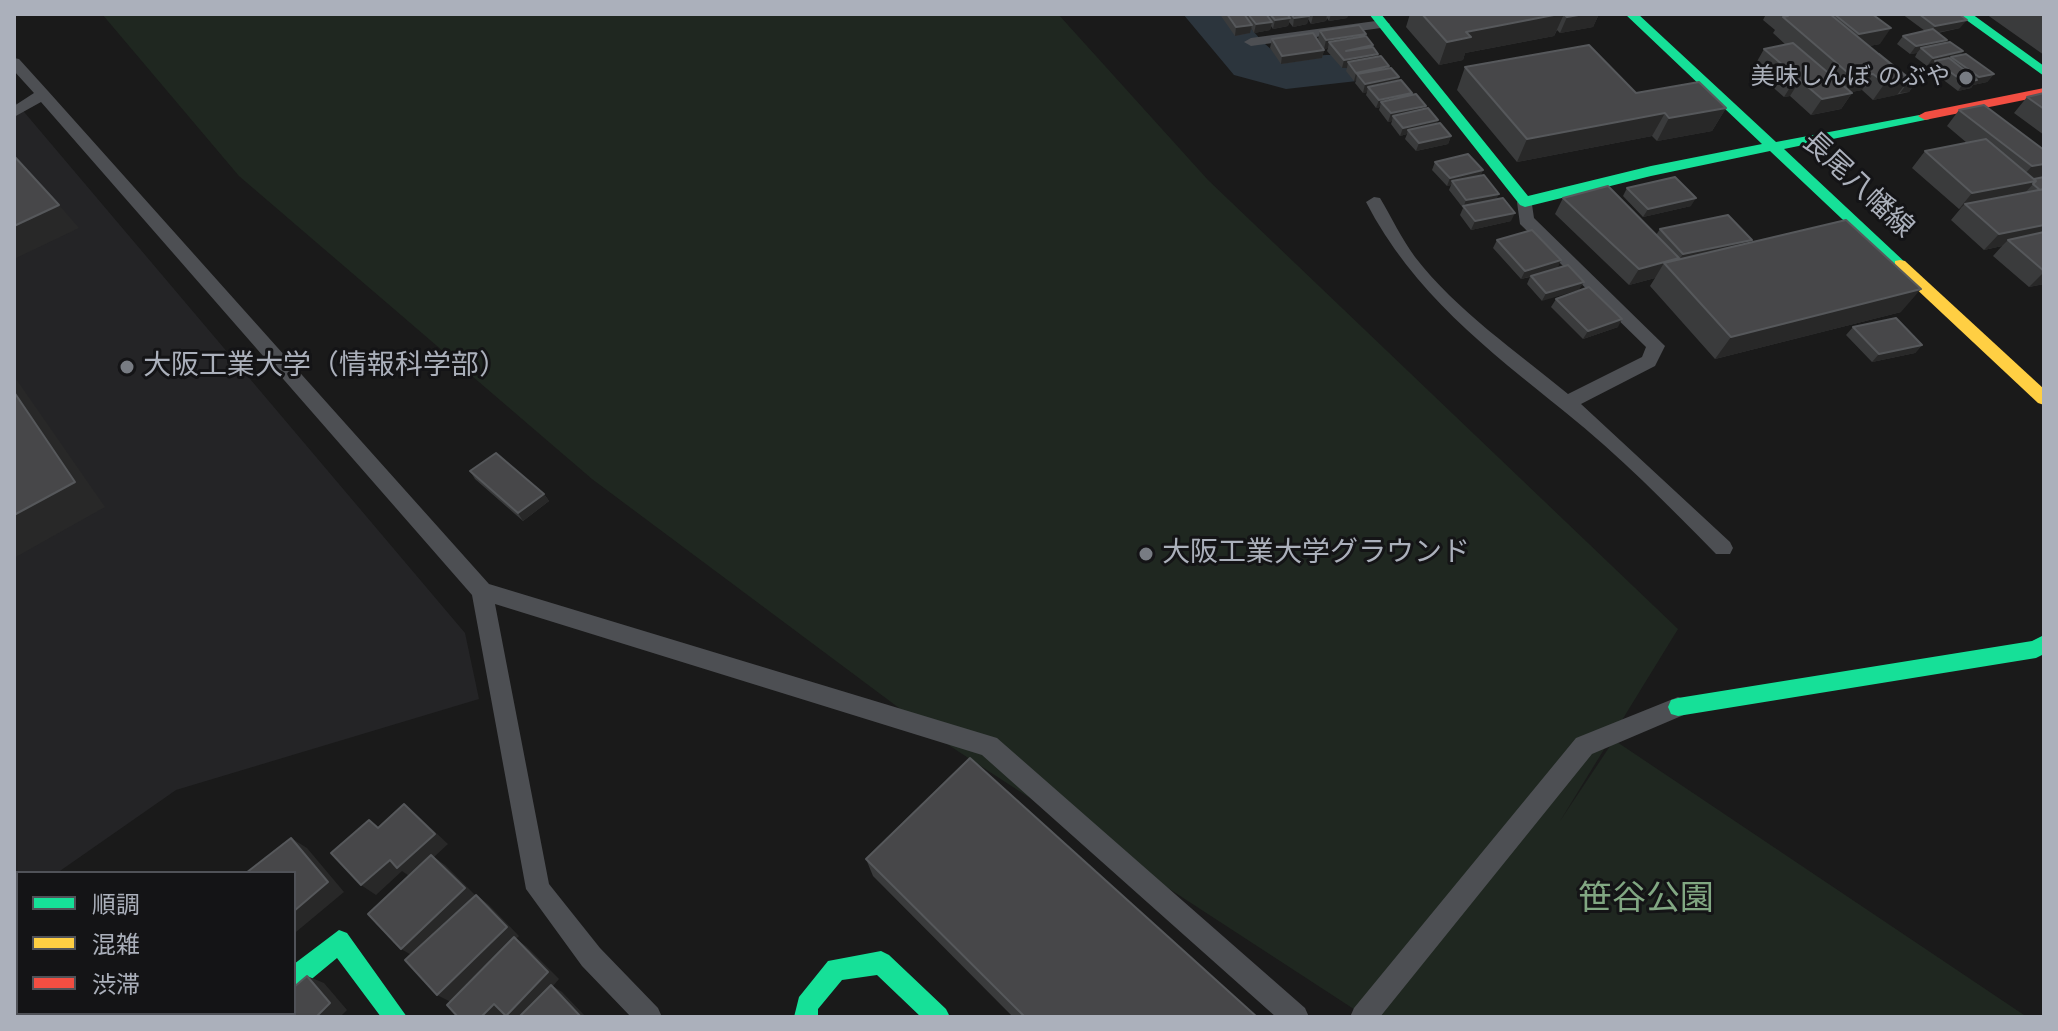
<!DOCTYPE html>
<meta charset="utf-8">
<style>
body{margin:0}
#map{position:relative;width:2058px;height:1031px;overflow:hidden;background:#1a1a1a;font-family:Jost,"Noto Sans JP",sans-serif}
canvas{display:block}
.frame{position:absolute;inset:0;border:16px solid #abb0bb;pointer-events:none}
.legend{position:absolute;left:16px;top:871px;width:280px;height:144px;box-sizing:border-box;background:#141416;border:2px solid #505258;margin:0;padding:10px 14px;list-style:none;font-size:24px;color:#abb0bb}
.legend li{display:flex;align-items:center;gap:16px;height:40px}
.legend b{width:40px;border:2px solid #505258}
</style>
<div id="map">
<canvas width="2058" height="1031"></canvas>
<div class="frame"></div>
<ul class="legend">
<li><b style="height:10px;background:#16e098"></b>順調</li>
<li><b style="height:10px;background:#ffcf43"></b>混雑</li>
<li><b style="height:10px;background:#f24e42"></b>渋滞</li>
</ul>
</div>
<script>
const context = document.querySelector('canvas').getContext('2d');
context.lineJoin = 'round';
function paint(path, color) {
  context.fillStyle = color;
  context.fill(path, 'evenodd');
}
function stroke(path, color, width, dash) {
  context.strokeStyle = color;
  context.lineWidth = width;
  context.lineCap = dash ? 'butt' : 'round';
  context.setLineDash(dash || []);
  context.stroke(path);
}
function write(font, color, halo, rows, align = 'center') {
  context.font = font + ' Jost,"Noto Sans JP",sans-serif';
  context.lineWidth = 6;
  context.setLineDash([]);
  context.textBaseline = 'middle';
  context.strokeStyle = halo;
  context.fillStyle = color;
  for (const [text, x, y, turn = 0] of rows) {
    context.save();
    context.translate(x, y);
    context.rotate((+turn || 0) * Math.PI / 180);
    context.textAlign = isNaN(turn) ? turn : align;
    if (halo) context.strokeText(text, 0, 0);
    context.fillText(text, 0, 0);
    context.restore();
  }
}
const built = new Path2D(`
 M14,100L465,633L479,699L176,790L57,873H18V900L14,903Z`);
const green = new Path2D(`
 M102,14H1058L1208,180L1678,629L1560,821L1614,740L2027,1017H1366L950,746L592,479L239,176Z`);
const river = new Path2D(`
 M1183,14H1239C1249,25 1262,44 1274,51C1292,61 1333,51 1357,57L1365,69L1357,81L1286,89L1234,75Z`);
const lane = new Path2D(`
 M1383,20L1390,24L1388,27L1251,46L1244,42L1251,38Z
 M14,58L19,59L48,91L489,584L997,738L1305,1008L1309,1017H1276L982,755L495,604L549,884L600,948L658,1008L662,1017H631L582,966L526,889L472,595L41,102L14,117V106L34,93L14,71Z
 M1374,197L1380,198C1392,218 1401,238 1415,257C1457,311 1516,351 1568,394L1642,357L1646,347L1520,224L1517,202L1525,197L1531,198L1534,218L1665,346L1655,366L1581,404L1730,542L1733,548L1730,554H1716C1668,505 1619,455 1565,412C1487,349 1413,293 1366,202Z
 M1678,697L1686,700L1689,707L1686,714L1592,754L1380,1017H1350L1354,1008L1576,738Z`);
const street = new Path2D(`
 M223,1013H279L278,1017H222Z`);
const fast = new Path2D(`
 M1369,14H1381L1528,196L1651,166L1762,144L1625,14H1638L1776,142L1930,113V119L1925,120L1784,149L1908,265L1905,269H1895L1770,151L1651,176L1525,207L1520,205Z
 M1958,14H1972L2044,66V76Z
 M2044,635V654L2036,658L1678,716L1671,714L1668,707L1671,700L1678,698L2032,641Z
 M339,930L347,933L407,1017H381L337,958L302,987L294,991V964Z
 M881,951L889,955L946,1009L950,1017H921L877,975L842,980L818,1009V1017H794L799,997L828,961Z`);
const slow = new Path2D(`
 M1900,260L1905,261L2044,389V405L2038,403L1895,269V261Z`);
const jam = new Path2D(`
 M2044,88V96L1925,120L1918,116L1925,112Z`);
const wall = new Path2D(`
 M1222,14H1348L1347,18L1329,21L1327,18L1326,21L1311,24L1308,19L1307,24L1293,27L1289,22L1288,26L1273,29L1271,26L1270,30L1254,33L1251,28L1250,33L1235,36L1221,16Z
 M1410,14H1599L1593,27L1560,33L1557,30L1554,36L1465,53L1463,60L1439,65L1406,27Z
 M1766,14H1872L1880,44L1869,46L1915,83L1909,92L1873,100L1862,90L1851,92L1852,93L1841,109L1811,115L1790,96L1784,97L1768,83L1771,79L1755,65L1764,49L1786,45L1773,33L1775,30L1763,20Z
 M1902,14H1959L1960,28L1938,33L1947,40L1945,43L1963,51L1960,55L1994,74L1987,82L1973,85L1971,88L1958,91L1929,69L1933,65L1927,66L1915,57L1917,53L1910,54L1897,44L1903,36L1925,31Z
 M1986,14H2044V55Z
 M1320,31L1365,36L1378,54V57L1389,66V68L1399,77L1398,80L1412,93L1411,95L1426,106L1425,109L1438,120L1436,124L1451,136L1448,144L1416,151L1405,139L1407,134L1400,136L1391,124L1392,121L1388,122L1379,110L1380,107L1376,108L1366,95L1367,92L1363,93L1355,83L1356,81H1354L1346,71L1347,68H1342L1327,51L1328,48L1324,49L1318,39Z
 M1272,39L1324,50L1322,58L1281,64L1270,48Z
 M1465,67L1636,93L1726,108L1712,131L1657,141L1652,136L1517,162L1457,90Z
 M2044,93V135L2014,113L2027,97Z
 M1959,110L2044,150V176L2034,179L2044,177V284L2029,287L1993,256L2002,246L1984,250L1951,220L1961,208L1959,209L1912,168L1925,151L1967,143L1947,126Z
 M1435,162L1483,170L1480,176L1511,221L1471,230L1460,215L1463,208L1449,190L1451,185L1447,186L1432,170Z
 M1627,188L1691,206L1643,217L1623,196Z
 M1563,198L1656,235L1660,229L1749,243L1901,312L1715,359L1650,286L1655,278L1629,285L1555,214Z
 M1497,240L1561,260L1557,268L1568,265L1542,301L1527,284L1530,277L1521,279L1493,248Z
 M1556,299L1618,327L1583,339L1551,307Z
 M1853,327L1922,345L1915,353L1872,362L1846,335Z
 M470,471L544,494L549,501L523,521L475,479Z
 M866,859L1257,1017H1013L873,876Z`);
const shadedWall = new Path2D(`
 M1322,14H1327L1326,21L1311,24L1313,16Z
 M1331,14H1348L1347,18L1329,21Z
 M1559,14H1564L1554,36L1465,53L1463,60L1439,65L1447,42L1466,32Z
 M1584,14H1599L1593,27L1560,33L1567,17Z
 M1309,16L1307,24L1293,27L1294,18Z
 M1290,18L1288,26L1273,29L1275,20Z
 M1967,20L1960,28L1929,34L1935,26Z
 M1272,22L1270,30L1254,33L1256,24Z
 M1252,25L1250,33L1235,36L1236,27Z
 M1891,28L1880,44L1848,50L1859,34Z
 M1366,34L1363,42H1329L1328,48L1324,49L1326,40Z
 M1947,40L1941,48H1921L1917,53L1910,54L1916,46Z
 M1324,50L1322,58L1281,64L1282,56Z
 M1963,51L1957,60L1951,57L1948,61H1935L1933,65L1927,66L1933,58Z
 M1378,54L1376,63L1348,62L1347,68H1342L1344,60Z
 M1389,66L1387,75L1357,74L1356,81H1354L1356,73Z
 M1873,74L1862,90L1843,94L1854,78Z
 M1994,74L1987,82L1973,85L1971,88L1958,91L1964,82L1976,80L1979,77Z
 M1399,77L1397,86L1368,87L1367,92L1363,93L1365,84Z
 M1909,79L1897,95L1873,100L1885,83Z
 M1800,80L1790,96L1784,97L1794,81Z
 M1915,83L1909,92L1900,93L1906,85Z
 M1412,93L1409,101L1381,102L1380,107L1376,108L1379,100Z
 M1852,93L1841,109L1811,115L1822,99Z
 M1426,106L1423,114L1393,116L1392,121L1388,122L1391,113Z
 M1726,108L1712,131L1657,141L1669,118Z
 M1665,113L1652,136L1517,162L1527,139Z
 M1438,120L1435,128L1408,130L1407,134L1400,136L1403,128Z
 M1451,136L1448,144L1416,151L1419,143Z
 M2044,164V176L2043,177L2017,183L2032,166Z
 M1483,170L1479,178L1452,181L1451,185L1447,186L1450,178Z
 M2036,181L2021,197L1965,204L1961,208L1959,209L1972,193Z
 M1499,194L1495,202L1463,206V208L1466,200Z
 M1696,198L1691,206L1643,217L1648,209Z
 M59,205L79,228L14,259V226Z
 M1515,213L1511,221L1471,230L1475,221Z
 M2044,225V238L2008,240L2002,246L1984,250L1999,234Z
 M1752,240L1741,256L1673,270L1683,254Z
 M1679,258L1671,271L1664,263L1655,278L1629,285L1639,269Z
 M1561,260L1557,269L1521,279L1525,271Z
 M2044,272V284L2029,287Z
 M1584,282L1579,290L1542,301L1546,293Z
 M1921,289L1901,312L1715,359L1731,337Z
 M1622,319L1618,327L1583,339L1588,331Z
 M1922,345L1915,353L1872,362L1879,354Z
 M14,376L105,507L14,558Z
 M544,494L549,501L523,521L518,513Z
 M404,804L417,815L448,844L434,857L445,865L477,897L415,957L401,949L412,878L402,871L376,895L361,885Z
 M291,838L307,848L344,892L296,932H294Z
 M476,895L488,904L519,936L516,939L526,946L559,979L553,986L562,992L586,1017H508L506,1016L516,939L451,1002L437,995Z
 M307,976L324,983L347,1010L340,1017H316Z
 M494,1004L507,1011L501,1017H481Z
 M36,1013H46L58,1017H38Z
 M128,1013H156L157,1014L153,1017H122Z
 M179,1013H207L203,1017H174Z`);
const building = new Path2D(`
 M1227,14H1244L1252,25L1236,27Z
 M1248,14H1266L1272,22L1256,24Z
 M1270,14H1287L1290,18L1275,20Z
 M1291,14H1307L1309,16L1294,18Z
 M1422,14H1559L1466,32L1471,37L1447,42Z
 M1564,14H1584L1567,17Z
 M1785,14H1830L1909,79L1885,83L1873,74L1854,78L1783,17L1788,16Z
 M1834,14H1872L1891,28L1859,34Z
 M1919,14H1959L1967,20L1935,26Z
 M1359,25L1366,34L1326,40L1320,31Z
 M1933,29L1947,40L1916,46L1903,36Z
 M1313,33L1324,50L1282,56L1272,39Z
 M1366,36L1373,45L1346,51L1373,47L1378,54L1344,60L1329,42Z
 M1950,42L1963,51L1933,58L1921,48Z
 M1793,43L1852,93L1822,99L1800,80L1794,81L1778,67L1784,66L1764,49Z
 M1589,45L1636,93L1699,82L1726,108L1669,118L1665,113L1527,139L1465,67Z
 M1879,54L1915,83L1906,85L1909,79Z
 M1966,54L1994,74L1979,77L1951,57Z
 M1381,56L1389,66L1356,73L1348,62Z
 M1949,58L1977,80L1964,82L1935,61Z
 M1391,68L1399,77L1365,84L1357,74Z
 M1401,80L1412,93L1379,100L1368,87Z
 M2044,93V109L2027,97Z
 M1416,94L1426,106L1391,113L1381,102Z
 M1984,105L2044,150V164L2032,166L1959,110Z
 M1428,108L1438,120L1403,128L1393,116Z
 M1440,123L1451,136L1419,143L1408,130Z
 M1986,139L2036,181L1972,193L1925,151Z
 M1468,154L1483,170L1450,178L1435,162Z
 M14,156L59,205L14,226Z
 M1484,175L1499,194L1466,200L1452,181Z
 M1675,177L1696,198L1648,209L1627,188Z
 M2044,177V189L2040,190L2033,184L2036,181L2034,179Z
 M1608,186L1679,258L1639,269L1563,198Z
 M2044,189V225L1999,234L1965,204Z
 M1503,198L1515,213L1475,221L1463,206Z
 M1728,215L1752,240L1683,254L1660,229Z
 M1846,220L1921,289L1731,337L1664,263Z
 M1532,230L1561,260L1525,271L1497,240Z
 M2044,232V271L2008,240Z
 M1568,265L1584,282L1546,293L1531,276Z
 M1589,287L1622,319L1588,331L1556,299Z
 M1896,318L1922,345L1879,354L1853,327Z
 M14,392L75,482L14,515Z
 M496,453L544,494L518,513L470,471Z
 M970,758L1257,1017H1025L866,859Z
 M404,804L435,834L397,868L390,860L361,885L331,853L369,820L378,828Z
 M291,838L328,882L294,911V873H246Z
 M431,855L465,888L401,949L368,914Z
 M476,895L507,927L437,995L405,960Z
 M514,937L548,972L506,1016L494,1004L481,1017H458L447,1005Z
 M307,976L330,1003L316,1017H261L265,1013H294V987Z
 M551,985L581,1017H519Z
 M29,1013H36L38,1017H24Z
 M50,1013H128L122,1017H52Z
 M163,1013H179L174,1017H166Z`);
const markers = [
 [1966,78,8,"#787c83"],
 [127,367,8,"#787c83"],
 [1146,554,8,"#787c83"]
];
const farPoinames = [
 ["美味しんぼ のぶや",1950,78]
];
const streetNames = [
 ["長尾八幡線",1857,186,43]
];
const poiNames = [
 ["大阪工業大学（情報科学部）",143,367],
 ["大阪工業大学グラウンド",1162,554]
];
const nearParknames = [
 ["笹谷公園",1646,901]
];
paint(built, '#242426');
paint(green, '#1f2720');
paint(river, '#2c353d');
paint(lane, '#4d4f53');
paint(street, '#4d4f53');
paint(fast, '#16e098');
paint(slow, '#ffcf43');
paint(jam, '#f24e42');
paint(wall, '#3a3b3c');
paint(shadedWall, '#282828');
paint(building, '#474749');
stroke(building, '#56585b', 2);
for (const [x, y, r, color] of markers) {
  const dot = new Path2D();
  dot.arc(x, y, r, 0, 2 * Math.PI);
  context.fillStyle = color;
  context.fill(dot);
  stroke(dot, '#141416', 3);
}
write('24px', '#abb0bb', '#141416', farPoinames, 'right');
write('28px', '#abb0bb', '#141416', streetNames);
write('28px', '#abb0bb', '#141416', poiNames, 'left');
write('34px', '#81a782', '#141416', nearParknames);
</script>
